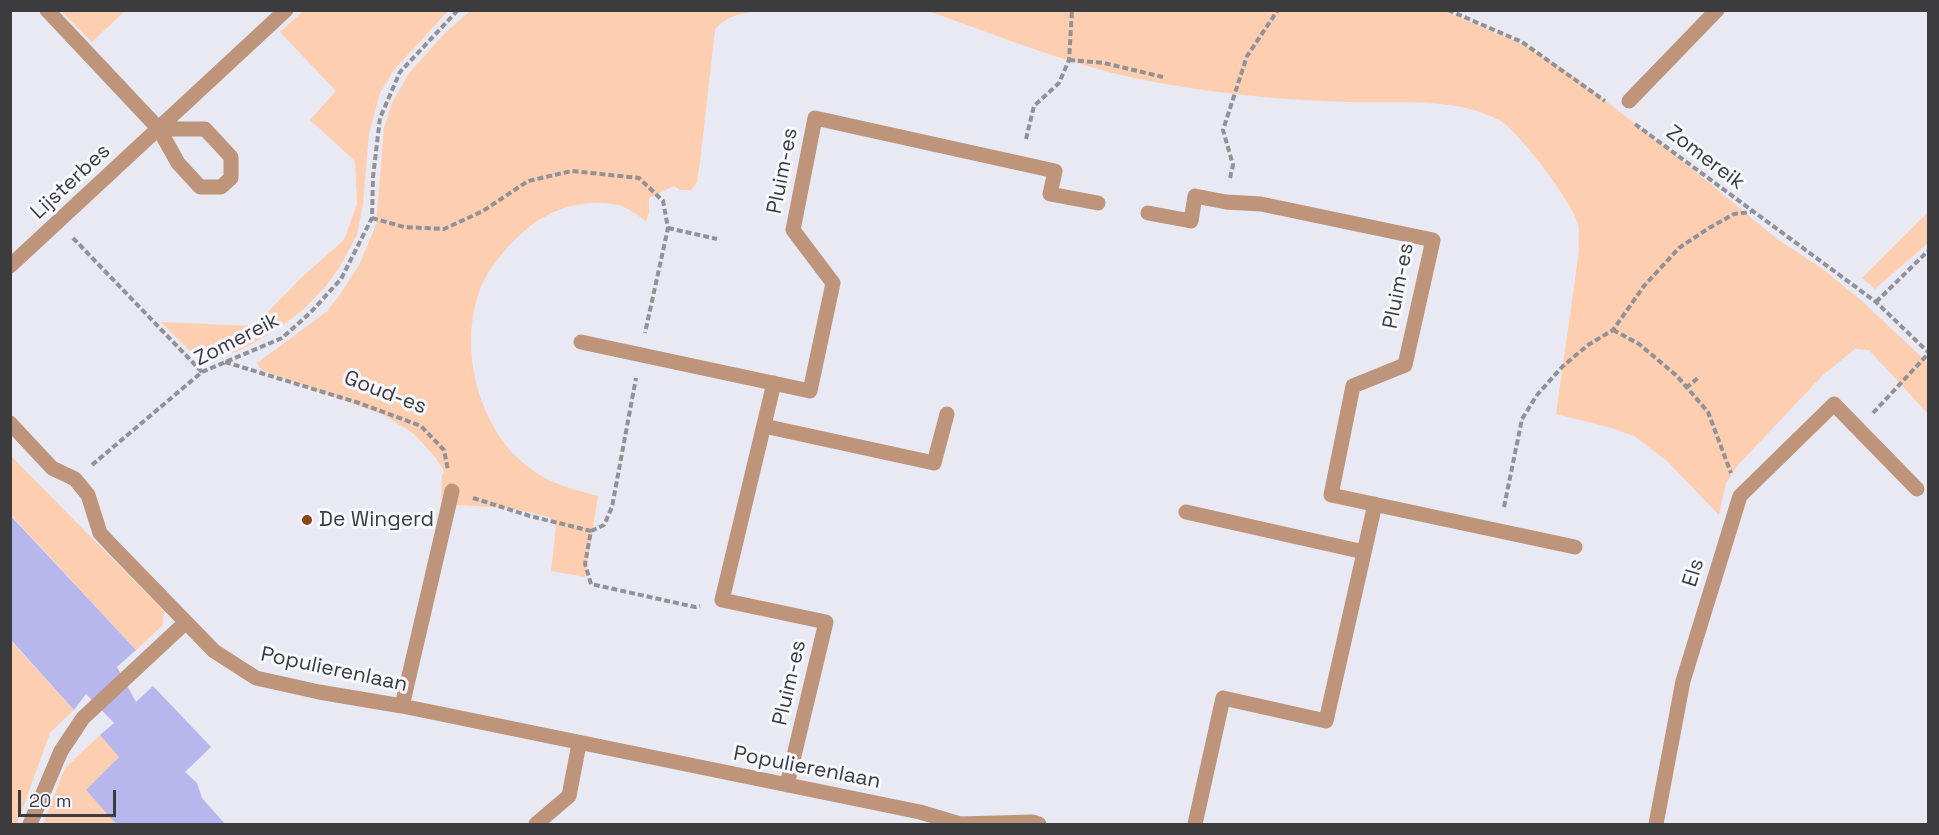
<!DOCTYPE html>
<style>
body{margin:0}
#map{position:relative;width:1939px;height:835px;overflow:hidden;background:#e9e9f3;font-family:"Space Grotesk",sans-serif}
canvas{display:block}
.frame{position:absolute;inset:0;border:12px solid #3c3c3f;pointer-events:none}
.scale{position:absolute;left:18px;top:790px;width:98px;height:27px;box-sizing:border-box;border:3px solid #3c3c3f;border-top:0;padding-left:8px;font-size:18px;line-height:21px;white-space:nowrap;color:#3c3c3f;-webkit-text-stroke:4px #f7f7ff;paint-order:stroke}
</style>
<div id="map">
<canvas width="1939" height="835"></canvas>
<div class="frame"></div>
<div class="scale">20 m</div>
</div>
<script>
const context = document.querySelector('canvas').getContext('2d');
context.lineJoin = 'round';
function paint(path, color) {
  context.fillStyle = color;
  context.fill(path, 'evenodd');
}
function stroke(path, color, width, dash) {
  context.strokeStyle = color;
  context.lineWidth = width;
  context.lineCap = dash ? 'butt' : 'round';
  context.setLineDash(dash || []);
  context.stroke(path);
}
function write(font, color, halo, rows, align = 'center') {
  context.font = font + ' "Space Grotesk",sans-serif';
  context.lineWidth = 6;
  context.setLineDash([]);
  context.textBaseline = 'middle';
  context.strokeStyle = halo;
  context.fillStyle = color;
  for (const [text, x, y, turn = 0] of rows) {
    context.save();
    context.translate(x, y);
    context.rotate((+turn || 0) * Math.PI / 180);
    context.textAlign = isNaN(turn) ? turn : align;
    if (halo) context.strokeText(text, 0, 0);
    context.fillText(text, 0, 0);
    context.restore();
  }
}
const green = new Path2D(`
 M61,11H125L92,42Z
 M303,11H448L394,70L380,93L369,134L363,204L357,235L339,268L325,287L304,309L278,329L241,350L225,355L204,359L192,353L161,322L254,326L301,278L344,240L357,204L355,161L310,120L336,91L280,32Z
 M470,11H761C743,13 726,15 715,30L700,162L697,182L691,190H680L674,186L649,198V213L646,221C638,216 628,207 618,205C585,198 555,207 529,227C509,244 488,267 479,292C462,342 473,401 505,444C511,453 522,462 531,469C550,484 576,490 598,496L585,577L551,571L556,526L549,517L509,508L455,505L441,511L442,476L444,471L435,457L414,434L384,415L261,370L257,363L326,312L339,296L359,265L376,225L384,128L392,102L410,72L444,34Z
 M928,11H1445L1524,45L1564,69L1668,149L1777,239L1823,269L1863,302L1928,363V414L1869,350L1855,349L1823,375L1738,465L1726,483L1719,515L1667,461L1634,436L1608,427L1556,414L1579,251C1578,243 1580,232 1578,224C1573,203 1517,129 1499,120C1453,96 1397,104 1347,102C1288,100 1228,95 1171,85C1087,72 1007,39 928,11Z
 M1928,212V243L1875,289L1862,278Z
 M10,455L164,611L163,625L136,650L11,515Z
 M10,640L74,710L50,733L17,824H10Z
 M100,735L120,756L86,790L116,824H43L65,768Z`);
const water = new Path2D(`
 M10,515L136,650L117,667L136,702L153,686L211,747L185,772L197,783L202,798L225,824H116L86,790L119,757L100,735L114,723L86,694L74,710L11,640Z`);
const path = new Path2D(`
 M1448,10L1522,42L1605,101
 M1069,60L1104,63L1163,77
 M1635,124L1876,302L1928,352
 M1026,139L1034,106L1059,83L1069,60L1072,10
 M1230,178L1233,165L1223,130L1247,56L1278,10
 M372,218L404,227L444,229L483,211L528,181L572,171L639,178L663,201L668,228L645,333
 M668,228L717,239
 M73,238L202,372
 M1876,302L1928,251
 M1613,330L1639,344L1677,376L1708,412L1731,473
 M225,362L359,403L421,426L444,450L448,470
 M1686,388L1699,377
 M1873,413L1928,354
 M92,465L202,372L282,338L311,312L341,279L372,218L373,177L380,118L400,72L458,10
 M473,498L530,516L591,531L585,564L591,584L695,607L700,606
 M1504,507L1522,419L1537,395L1562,367L1588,345L1613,330L1644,286L1679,248L1709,228L1734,214L1751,212
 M591,531L604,525L612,507L636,378`);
const minor = new Path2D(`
 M47,10L159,129L178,163L200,187H221L231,178V157L205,129H159
 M1629,101L1717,10
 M1148,213L1191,221L1195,196L1226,202L1261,204L1433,240L1405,365L1353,386L1331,495L1575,547
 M10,266L286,10
 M581,342L810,391L833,283L793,230L815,118L1055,171L1050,194L1098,203
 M774,383L722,600L826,622L787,785
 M10,423L52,468L75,479L88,495L100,533L113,547L214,651L256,678L319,692L402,706L920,812L960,824L1033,822L1039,824
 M764,426L934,463L947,414
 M1186,512L1364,552
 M402,706L452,491
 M30,824L61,751L83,718L186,622
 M536,824L569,796L579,744
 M1195,824L1223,698L1326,721L1375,504
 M1656,824L1683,681L1740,496L1834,404L1917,489`);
const markers = [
 [307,520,6,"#894714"]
];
const streetNames = [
 ["Zomereik",1705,158,37],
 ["Pluim-es",783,171,-79],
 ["Lijsterbes",71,182,-43],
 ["Pluim-es",1399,286,-79],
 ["Zomereik",237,340,-27],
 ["Goud-es",385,393,21],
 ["Els",1694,573,-73],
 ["Populierenlaan",334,670,12],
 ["Pluim-es",790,683,-77],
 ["Populierenlaan",807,768,11]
];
const poiNames = [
 ["De Wingerd",319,520]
];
paint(green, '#feceb0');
paint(water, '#b8b7ed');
stroke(path, '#919197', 4, [6, 3]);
stroke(minor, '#be947b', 15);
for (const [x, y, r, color] of markers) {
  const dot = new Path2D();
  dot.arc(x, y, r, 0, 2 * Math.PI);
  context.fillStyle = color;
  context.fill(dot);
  stroke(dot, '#f7f7ff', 2);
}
write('21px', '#3c3c3f', '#f7f7ff', streetNames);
write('21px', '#3c3c3f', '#f7f7ff', poiNames, 'left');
</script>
